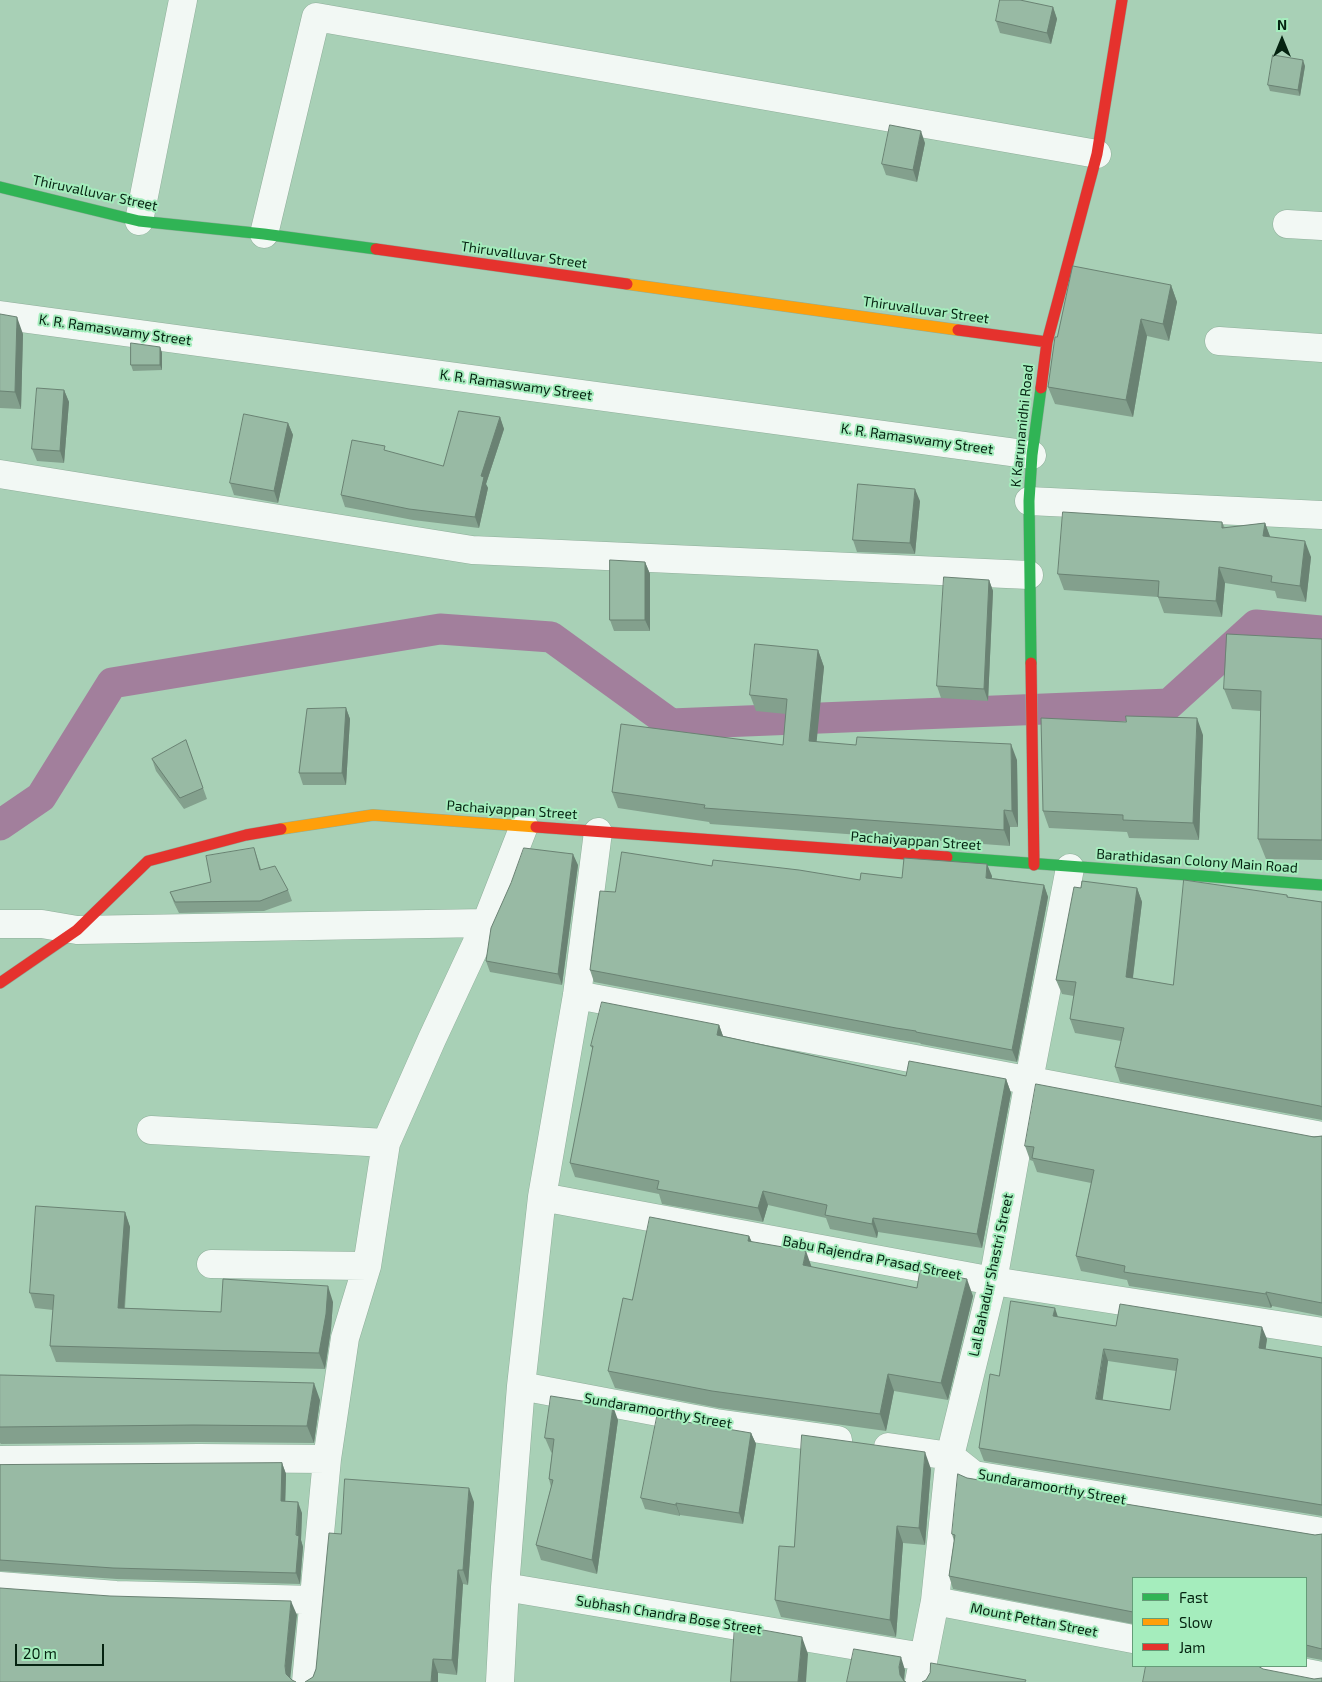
<!DOCTYPE html>
<style>
body{margin:0}
#map{position:relative;width:1322px;height:1682px;overflow:hidden;background:#a8d0b6;font-family:"Exo 2",sans-serif}
canvas{display:block}
.legend{position:absolute;left:1132px;top:1577px;width:175px;height:90px;box-sizing:border-box;background:#a5edbd;border:1px solid #659c78;margin:0;padding:6px 9px;list-style:none;font-size:15px;color:#052311}
.legend li{display:flex;align-items:center;gap:10px;height:25px}
.legend b{width:25px;border:1px solid #659c78}
.north{position:absolute;left:1257px;top:15px;width:50px;height:50px;-webkit-text-stroke:4px #a5edbd;paint-order:stroke;rotate:0deg;font-size:14px;font-weight:700;line-height:20px;text-align:center;color:#052311}
.north::after{content:'';display:block;margin:auto;width:18px;height:22px;background:#052311;clip-path:polygon(50% 0,100% 100%,50% 72%,0 100%)}
.scale{position:absolute;left:15px;top:1644px;width:89px;height:22px;box-sizing:border-box;border:2px solid #052311;border-top:0;padding-left:6px;font-size:15px;line-height:18px;white-space:nowrap;color:#052311;-webkit-text-stroke:4px #a5edbd;paint-order:stroke}
</style>
<div id="map">
<canvas width="1322" height="1682"></canvas>
<ul class="legend">
<li><b style="height:6px;background:#30b455"></b>Fast</li>
<li><b style="height:6px;background:#ff9f0a"></b>Slow</li>
<li><b style="height:6px;background:#e5322d"></b>Jam</li>
</ul>
<div class="north">N</div>
<div class="scale">20 m</div>
</div>
<script>
const context = document.querySelector('canvas').getContext('2d');
context.lineJoin = 'round';
function stroke(path, color, width, dash) {
  context.strokeStyle = color;
  context.lineWidth = width;
  context.lineCap = dash ? 'butt' : 'round';
  context.setLineDash(dash || []);
  context.stroke(path);
}
function paint(path, color) {
  context.fillStyle = color;
  context.fill(path, 'evenodd');
}
function write(font, color, halo, rows, align = 'center') {
  context.font = font + ' "Exo 2",sans-serif';
  context.lineWidth = 4;
  context.setLineDash([]);
  context.textBaseline = 'middle';
  context.strokeStyle = halo;
  context.fillStyle = color;
  for (const [text, x, y, turn = 0] of rows) {
    context.save();
    context.translate(x, y);
    context.rotate((+turn || 0) * Math.PI / 180);
    context.textAlign = isNaN(turn) ? turn : align;
    if (halo) context.strokeText(text, 0, 0);
    context.fillText(text, 0, 0);
    context.restore();
  }
}
const canal = new Path2D(`
 M0,825L41,797L112,683L440,629L551,637L671,724L1169,704L1256,625L1322,631`);
const street = new Path2D(`
 M139,221L183,0
 M1287,224L1322,226
 M264,234L316,17L1097,154
 M0,315L1032,455
 M1219,341L1322,348
 M0,474L472,550L1029,575
 M1029,501L1322,515
 M0,924H42L77,930L486,923
 M577,995L1322,1136
 M151,1130L386,1143
 M542,1197L993,1281L1322,1332
 M211,1264L367,1266
 M521,1386L716,1423L838,1440
 M888,1447L950,1456L974,1475L1322,1532
 M0,1460L199,1458L327,1459
 M0,1586L116,1595L314,1600
 M505,1587L923,1657
 M935,1601L1133,1639
 M1271,1666L1322,1676
 M306,1682L327,1459L345,1338L367,1266L386,1143L432,1039L486,923L524,826
 M500,1682L505,1587L521,1386L542,1197L577,995L598,832
 M919,1682L935,1601L950,1456L993,1281L1029,1080L1070,868`);
const fast = new Path2D(`
 M0,187L139,221L264,234L376,249
 M1031,663L1029,501L1032,455L1041,388
 M947,857L1322,885`);
const slow = new Path2D(`
 M627,284L958,330
 M281,829L373,815L536,827`);
const jam = new Path2D(`
 M376,249L627,284
 M958,330L1047,342
 M1041,388L1047,342L1097,154L1122,0
 M1031,663L1034,865
 M536,827L947,857
 M0,983L77,930L148,861L246,835L281,829`);
const wall = new Path2D(`
 M1053,7L1057,19L1051,44L1000,33L996,21Z
 M1305,66L1300,96L1270,91L1268,85Z
 M925,143L917,182L886,175L882,164Z
 M1171,285L1177,302L1169,341L1147,336L1133,417L1055,404L1048,387L1057,337Z
 M0,314L23,334L21,409L0,408Z
 M160,347L162,353V370L133,371L131,365Z
 M64,390L69,402L64,463L37,461L32,449Z
 M500,417L504,429L486,484L488,488L479,528L413,520L345,507L341,495L443,466Z
 M288,423L293,435L278,503L234,495L230,483Z
 M920,501L915,554L857,552L853,540Z
 M1222,522L1225,528L1265,523L1270,537L1311,557L1306,602L1277,598L1275,591L1225,583L1222,617L1164,613L1158,597L1064,590L1058,574Z
 M645,562L650,574V631H614L610,620Z
 M989,580L993,591L988,701L941,698L937,686Z
 M1322,639V860L1266,859L1258,839L1261,711L1232,709L1224,689Z
 M818,650L824,667L816,742L1017,760L1018,827H1010V846L710,824L709,822L618,808L612,792L783,745L786,714L756,711L750,695Z
 M346,708L350,719L346,785H303L299,773Z
 M1203,735L1199,840L1129,838L1127,832L1049,828L1043,811Z
 M186,740L207,799L184,809L156,771L152,759Z
 M254,848L261,869L288,890L292,901L264,911L179,913L174,903L170,892L211,882Z
 M578,865L562,985L490,972L486,961Z
 M992,876V878L1044,885L1048,897L1017,1062L921,1044L920,1043L900,1040L594,982L590,970L615,892L902,878Z
 M1081,888H1137L1142,902L1133,978L1173,985L1287,895L1288,897L1322,902V1120L1120,1082L1115,1067L1121,1041L1075,1033L1070,1019L1074,996L1062,994L1056,980Z
 M719,1025L723,1036L906,1076L1006,1079L1011,1093L982,1248L878,1232L877,1238L830,1229L826,1218L768,1205L763,1222L662,1204L659,1194L575,1177L570,1163L593,1050L591,1046Z
 M1322,1136V1316L1272,1306L1271,1308L1129,1286L1127,1280L1081,1271L1076,1256L1091,1183L1037,1172L1033,1161L1030,1160L1025,1146Z
 M125,1212L130,1227L125,1308L221,1312L333,1302L331,1329L325,1369L56,1362L50,1346L53,1310L35,1308L30,1293Z
 M749,1236L752,1242L811,1267L917,1288L973,1296L948,1400L894,1391L886,1431L719,1408L615,1388L608,1371L632,1300Z
 M1058,1317L1116,1326L1267,1339L1265,1349L1322,1358V1516L984,1461L979,1448L999,1376ZM1108,1361L1176,1371L1170,1410L1102,1400Z
 M0,1375L320,1400L314,1443L199,1442L1,1444L0,1443Z
 M618,1420L597,1574L541,1560L536,1545L551,1487L549,1479L552,1453L551,1452L545,1438Z
 M751,1433L756,1444L743,1524L680,1515V1516L645,1509L641,1498Z
 M282,1463L286,1474L285,1501L302,1513L301,1540L303,1547L300,1584L117,1579L0,1571V1465Z
 M931,1469L925,1545L903,1543L896,1637L781,1617L775,1600L794,1547Z
 M967,1478L1315,1535L1322,1534V1660L1306,1657V1578H1133V1624L953,1589L949,1576L954,1541L952,1534Z
 M474,1502L468,1585L463,1584L457,1675L438,1673L307,1682L313,1677L316,1669L341,1534Z`);
const shadedWall = new Path2D(`
 M1053,7L1057,19L1051,44L1047,33Z
 M1303,60L1305,66L1300,96L1298,90Z
 M921,131L925,143L917,182L913,170Z
 M1171,285L1177,302L1169,341L1163,324Z
 M17,317L23,334L21,409L15,392Z
 M1141,319L1147,336L1133,417L1126,400Z
 M160,347L162,353V370L160,365Z
 M64,390L69,402L64,463L60,451Z
 M500,417L504,429L486,484L488,488L479,528L475,517L481,476Z
 M288,423L293,435L278,503L274,491Z
 M915,489L920,501L915,554L910,543Z
 M1265,523L1271,539L1263,536Z
 M1305,541L1311,557L1306,602L1300,586Z
 M645,562L650,574V631L645,620Z
 M1219,567L1225,583L1222,617L1216,601Z
 M989,580L993,591L988,701L984,689Z
 M818,650L824,667L815,758L809,741Z
 M346,708L350,719L346,785L342,773Z
 M1197,718L1203,735L1199,840L1193,823Z
 M1011,744L1017,760L1018,827L1012,811Z
 M1004,810L1010,827V846L1004,830Z
 M573,854L578,865L562,985L558,974Z
 M987,864L992,876L990,890L986,878Z
 M1044,885L1048,897L1017,1062L1012,1050Z
 M1137,888L1142,902L1131,992L1126,977Z
 M719,1025L724,1039L717,1035Z
 M1006,1079L1011,1093L982,1248L977,1234Z
 M763,1191L768,1205L763,1222L758,1208Z
 M125,1212L130,1227L123,1324L118,1308Z
 M873,1218L878,1232L877,1238L872,1224Z
 M749,1236L756,1253L748,1241Z
 M806,1251L812,1268L803,1265Z
 M967,1279L973,1296L948,1400L941,1383Z
 M328,1286L333,1302L331,1329L325,1369L319,1353Z
 M1266,1292L1272,1306L1271,1308L1266,1294Z
 M1055,1308L1059,1320L1053,1316Z
 M1262,1327L1267,1339L1264,1361L1259,1348Z
 M1104,1349L1108,1361L1101,1412L1096,1399Z
 M888,1374L894,1391L886,1431L880,1414Z
 M314,1383L320,1400L314,1443L307,1426Z
 M613,1406L618,1420L597,1574L592,1560Z
 M751,1433L756,1444L743,1524L739,1513Z
 M925,1452L931,1469L925,1545L919,1528Z
 M282,1463L286,1474L285,1512L281,1501Z
 M469,1488L474,1502L468,1585L463,1570Z
 M298,1502L302,1513L301,1540L303,1547L300,1584L296,1573Z
 M676,1503L680,1515V1516L676,1505Z
 M897,1526L903,1543L896,1637L890,1620Z
 M458,1570L463,1584L457,1675L452,1660Z
 M291,1601L297,1615L290,1681L286,1674L285,1666Z
 M802,1637L808,1654L806,1682H798Z
 M901,1657L905,1670L904,1682L900,1675L899,1667Z
 M433,1659L438,1673V1682H431Z`);
const building = new Path2D(`
 M1000,0H1020L1053,7L1047,33L996,21Z
 M1273,55L1303,60L1298,90L1268,85Z
 M890,125L921,131L913,170L882,164Z
 M1073,266L1171,285L1163,324L1141,319L1126,400L1048,387L1055,337H1057Z
 M0,314L17,317L15,392L0,391Z
 M131,343L160,347V365H131Z
 M37,388L64,390L60,451L32,449Z
 M459,411L500,417L481,476L484,477L475,517L409,509L341,495L352,440L385,446L384,450L443,466Z
 M244,414L288,423L274,491L230,483Z
 M858,484L915,489L910,543L853,540Z
 M1063,512L1222,522V528L1265,523L1263,536L1305,541L1300,586L1271,582L1272,576L1219,567L1216,601L1158,597L1159,581L1058,574Z
 M610,560L645,562V620H610Z
 M944,577L989,580L984,689L937,686Z
 M1227,634L1322,639V840L1258,839L1261,691L1224,689Z
 M755,644L818,650L809,741L856,745L857,737L1011,744L1012,811L1004,810V830L704,808L705,805L612,792L621,724L783,745L787,699L750,695Z
 M346,708L342,773H299L307,709Z
 M1126,716L1197,718L1193,823L1123,820V815L1043,811L1041,718L1126,722Z
 M186,740L203,788L180,798L152,759Z
 M254,848L260,870L275,866L288,890L260,901L175,902L170,892L211,882L206,856Z
 M524,848L573,854L558,974L486,961L491,928L511,883Z
 M622,852L712,866L713,860L799,870L860,880L861,873L902,878L904,858L987,864L986,878L1044,885L1012,1050L916,1032V1031L896,1028L590,970L600,891L615,892Z
 M1184,880L1287,895V897L1322,902V1107L1320,1106L1115,1067L1124,1028L1070,1019L1076,982L1056,980L1074,887L1081,888L1082,881L1137,888L1126,977L1173,985Z
 M602,1002L719,1025L717,1035L906,1076L909,1061L1006,1079L977,1234L873,1218L872,1224L825,1215L827,1205L763,1191L758,1208L657,1189L659,1181L570,1163L593,1046H591Z
 M1036,1084L1314,1137L1322,1136V1303L1266,1292V1294L1124,1272L1125,1266L1076,1256L1094,1170L1032,1158L1034,1147L1025,1146Z
 M36,1206L125,1212L118,1308L221,1312L223,1279L328,1286L326,1314L319,1353L50,1346L54,1295L30,1293Z
 M650,1217L749,1236L748,1241L806,1251L803,1265L917,1288L920,1270L967,1279L941,1383L888,1374L880,1414L712,1391L608,1371L623,1298L632,1300Z
 M1011,1301L1055,1308L1053,1316L1116,1326L1120,1304L1262,1327L1259,1348L1322,1358V1505L979,1448L990,1374L999,1376ZM1104,1349L1178,1359L1170,1410L1096,1399Z
 M0,1375L314,1383L307,1426L193,1425L0,1427Z
 M551,1396L613,1406L592,1560L536,1545L553,1480L549,1479L554,1439L545,1438Z
 M657,1417L751,1433L739,1513L676,1503V1505L641,1498Z
 M802,1435L925,1452L919,1528L897,1526L890,1620L775,1600L779,1546L794,1547Z
 M282,1463L281,1501L298,1502L296,1535L299,1536L296,1573L113,1568L0,1560V1465Z
 M958,1474L967,1478L1315,1535L1322,1534V1649L1306,1645V1578H1133V1612L949,1576L955,1535L952,1534Z
 M345,1479L469,1488L463,1570H458L452,1660L433,1659L431,1682H305L313,1677L316,1669L329,1533L341,1534Z
 M0,1588L110,1596L291,1601L285,1666L286,1674L292,1680L296,1682H0Z
 M735,1625L802,1637L798,1682H731Z
 M854,1649L901,1657L899,1667L900,1675L904,1681L906,1682H847Z
 M931,1663L1026,1680L1025,1682H922L926,1680L930,1673Z
 M1146,1666H1258L1263,1669L1314,1679L1322,1678V1682H1143Z`);
const streetNames = [
 ["Thiruvalluvar Street",95,193,12],
 ["Thiruvalluvar Street",524,255,8],
 ["Thiruvalluvar Street",926,310,8],
 ["K. R. Ramaswamy Street",115,330,8],
 ["K. R. Ramaswamy Street",516,385,8],
 ["K Karunanidhi Road",1022,426,-84],
 ["K. R. Ramaswamy Street",917,439,8],
 ["Pachaiyappan Street",512,810,4],
 ["Pachaiyappan Street",916,841,4],
 ["Barathidasan Colony Main Road",1197,861,4],
 ["Babu Rajendra Prasad Street",872,1258,11],
 ["Lal Bahadur Shastri Street",991,1275,-78],
 ["Sundaramoorthy Street",658,1411,10],
 ["Sundaramoorthy Street",1052,1487,10],
 ["Subhash Chandra Bose Street",669,1615,9],
 ["Mount Pettan Street",1034,1620,11]
];
stroke(canal, '#a27f9c', 31);
stroke(street, '#8fae9a', 29);
stroke(fast, '#8fae9a', 12);
stroke(slow, '#8fae9a', 12);
stroke(jam, '#8fae9a', 12);
stroke(street, '#f2f8f4', 28);
stroke(fast, '#30b455', 11);
stroke(slow, '#ff9f0a', 11);
stroke(jam, '#e5322d', 11);
paint(wall, '#83a08d');
paint(shadedWall, '#6a8273');
paint(building, '#98baa4');
stroke(building, '#6a8273', 1);
write('14px', '#052311', '#a5edbd', streetNames);
</script>
